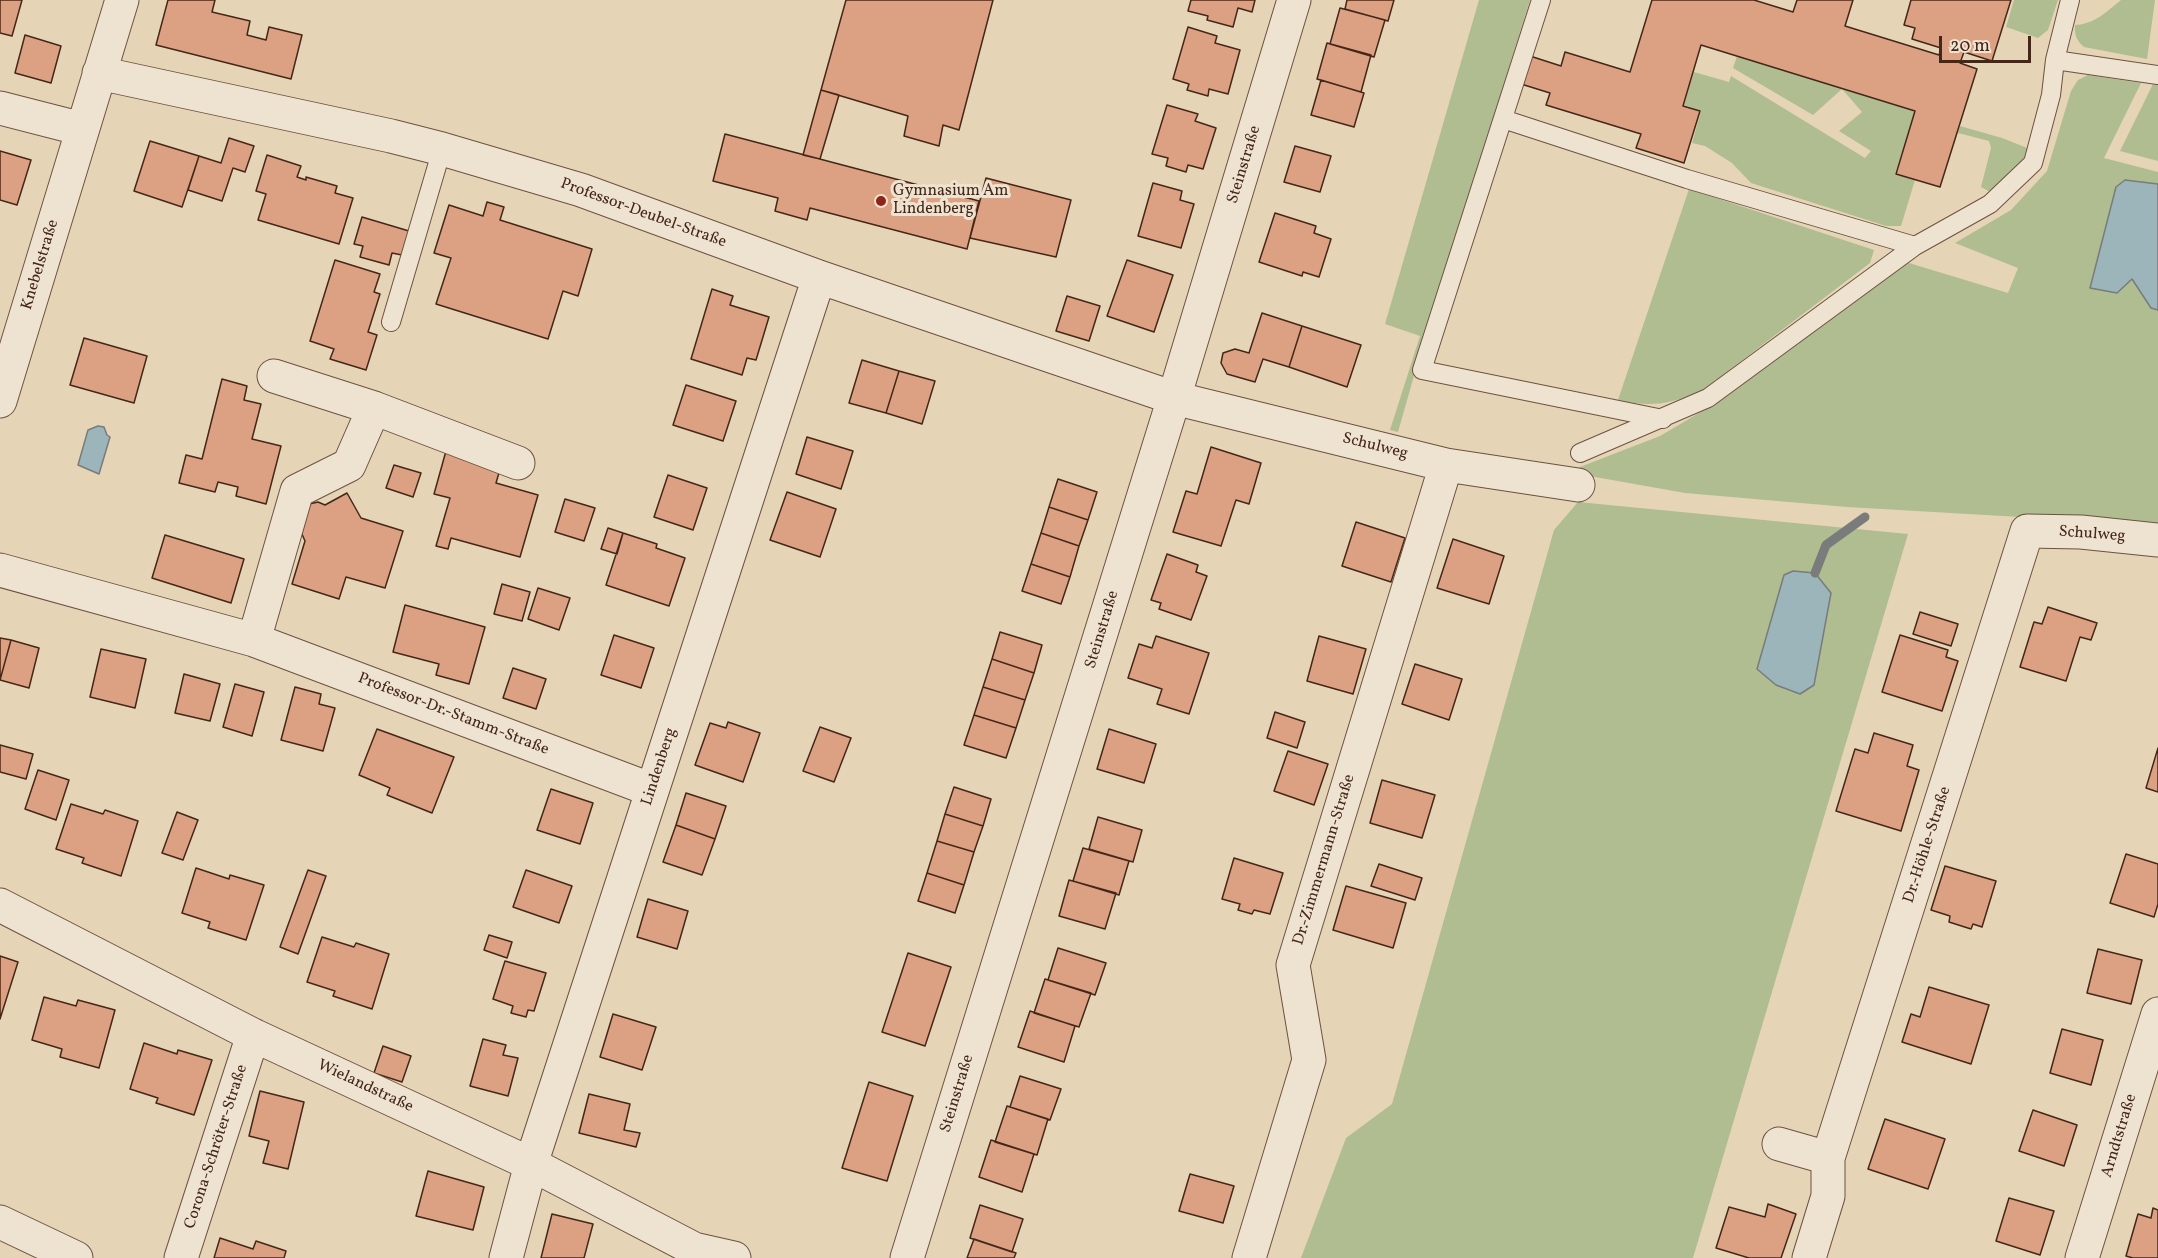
<!DOCTYPE html>
<meta charset="utf-8">
<style>
body{margin:0}
#map{position:relative;width:2158px;height:1258px;overflow:hidden;background:#e5d4b6;font-family:Vollkorn,serif}
canvas{display:block}
.scale{position:absolute;left:1939px;top:36px;width:92px;height:27px;box-sizing:border-box;border:3px solid #452719;border-top:0;padding-left:8px;font-size:18px;line-height:21px;white-space:nowrap;color:#452719;-webkit-text-stroke:4px #eee3d0;paint-order:stroke}
</style>
<div id="map">
<canvas width="2158" height="1258"></canvas>
<div class="scale">20 m</div>
</div>
<script>
const context = document.querySelector('canvas').getContext('2d');
context.lineJoin = 'round';
function paint(path, color) {
  context.fillStyle = color;
  context.fill(path, 'evenodd');
}
function stroke(path, color, width, dash) {
  context.strokeStyle = color;
  context.lineWidth = width;
  context.lineCap = dash ? 'butt' : 'round';
  context.setLineDash(dash || []);
  context.stroke(path);
}
function write(font, color, halo, rows, align = 'center') {
  context.font = font + ' Vollkorn,serif';
  context.lineWidth = 6;
  context.setLineDash([]);
  context.textBaseline = 'middle';
  context.strokeStyle = halo;
  context.fillStyle = color;
  for (const [text, x, y, turn = 0] of rows) {
    context.save();
    context.translate(x, y);
    context.rotate((+turn || 0) * Math.PI / 180);
    context.textAlign = isNaN(turn) ? turn : align;
    if (halo) context.strokeText(text, 0, 0);
    context.fillText(text, 0, 0);
    context.restore();
  }
}
const green = new Path2D(`
 M1479,0H1530L1425,337L1398,432L1390,430L1420,336L1385,324Z
 M2014,0H2058L2048,30L2038,38L2006,27Z
 M2121,0H2155L2147,59L2084,47C2077,41 2074,35 2075,25C2095,24 2106,12 2121,0Z
 M1737,56L1915,111L1895,174L1915,180L1901,226H1886L1751,183L1732,163L1705,146L1692,143L1701,111L1684,105L1694,72L1729,82L1731,76L1865,158L1871,151L1839,131L1862,112L1842,89L1813,115L1733,68Z
 M2088,75L2141,83L2104,158L2158,172V525L1847,507L1685,493L1567,472L1660,436L1704,410L1751,377L1899,265L1909,263L2008,293L2018,268L1955,243L2011,210L2047,171L2071,91L2078,80Z
 M2153,84L2158,85V161L2120,151Z
 M1960,126L2002,138L2030,149L2026,158L1992,193L1981,187L1991,148L1989,141L1958,133Z
 M1689,189L1874,250L1870,263L1703,390C1671,404 1652,408 1618,400Z
 M1578,502L1908,534L1693,1258H1301L1346,1138L1392,1104L1554,530Z`);
const water = new Path2D(`
 M2125,180L2158,184V310L2151,308L2132,279L2117,293L2090,288L2116,187Z
 M98,426L104,427L107,435L110,437L99,474L78,465L88,430Z
 M1793,571L1815,573L1831,593L1814,685L1800,694L1776,685L1757,669L1784,575Z`);
const stream = new Path2D(`
 M1815,573L1826,545L1865,517`);
const building = new Path2D(`
 M0,0H22L12,36L0,33Z
 M168,0H215L212,12L250,21L247,35L266,40L269,27L302,35L291,79L156,45Z
 M846,0H993L959,130L943,125L939,146L904,136L908,116L821,90Z
 M1191,0H1255L1252,12L1238,8L1233,27L1207,20L1208,16L1188,11Z
 M1347,0H1394L1388,21L1345,9Z
 M1652,0H1754L1793,12L1797,0H1853L1845,26L1939,55L1941,48L1912,39L1915,28L1904,25L1911,0H2011L1992,61L1964,52L1960,63L1977,69L1940,187L1896,174L1915,111L1701,45L1683,106L1700,111L1684,163L1636,148L1641,134L1546,105L1550,93L1521,84L1530,56L1561,66L1565,52L1630,72Z
 M1340,8L1385,20L1374,57L1330,44Z
 M1188,27L1217,36L1215,43L1240,50L1228,94L1209,89L1208,96L1187,90L1189,84L1173,79Z
 M25,35L61,46L51,83L15,73Z
 M1327,43L1371,55L1361,92L1317,79Z
 M1321,80L1364,93L1354,127L1311,115Z
 M821,90L839,95L820,159L803,155Z
 M1167,105L1198,114L1195,121L1216,128L1203,169L1188,165L1186,172L1166,166L1168,158L1152,154Z
 M725,134L979,201L967,249L810,208L807,220L775,211L778,198L713,181Z
 M229,138L254,146L245,172L233,168L222,201L188,190L199,156L221,163Z
 M150,141L199,156L182,207L134,191Z
 M1295,146L1331,156L1320,192L1284,182Z
 M0,151L31,160L17,205L0,200Z
 M267,155L301,166L297,177L306,180V177L337,186L335,193L353,198L339,244L258,220L266,194L256,191Z
 M986,178L1071,200L1056,257L970,238Z
 M1153,183L1182,191L1180,200L1194,204L1181,248L1138,236Z
 M487,202L504,207L500,220L592,249L578,296L563,291L548,339L436,304L451,258L434,253L449,205L483,216Z
 M1275,213L1316,226L1314,233L1331,239L1319,277L1303,272L1302,276L1259,262Z
 M362,217L409,231L402,255L392,253L389,265L360,257L363,246L354,244Z
 M335,260L380,274L374,292L380,294L368,332L377,335L366,370L330,359L334,349L310,341Z
 M1127,260L1173,275L1154,332L1107,316Z
 M712,289L733,296L730,305L769,317L756,360L747,358L742,375L691,359Z
 M1067,296L1100,306L1089,341L1056,331Z
 M1262,313L1302,326L1289,367L1263,359L1255,382L1227,374L1221,363L1223,353L1235,349L1249,353Z
 M1302,326L1361,345L1347,387L1289,367Z
 M84,338L147,356L134,403L70,385Z
 M862,360L899,371L886,413L849,403Z
 M899,371L935,381L922,424L886,413Z
 M222,379L247,386L244,400L261,404L252,439L281,446L266,504L236,496L238,487L218,482L215,492L179,483L186,455L202,459Z
 M686,385L736,401L723,441L673,425Z
 M807,437L853,451L841,489L796,474Z
 M1211,447L1261,463L1249,504L1236,500L1221,546L1173,532L1186,491L1197,494Z
 M446,451L501,466L496,483L538,495L520,557L451,538L448,549L436,546L450,498L434,494Z
 M394,465L421,473L413,497L386,488Z
 M668,475L707,488L693,530L654,517Z
 M1058,479L1097,492L1088,520L1049,507Z
 M787,492L836,509L820,557L770,540Z
 M347,493L361,518L403,531L385,588L346,577L339,599L292,584L305,541L298,525L305,505L318,502L325,505Z
 M565,499L595,508L584,541L555,532Z
 M1049,507L1088,520L1079,546L1041,533Z
 M1356,522L1405,538L1391,582L1342,566Z
 M608,528L623,533L617,554L601,549Z
 M623,533L657,544L656,548L685,558L669,606L606,585Z
 M1041,533L1079,546L1070,577L1031,564Z
 M165,535L244,559L231,603L152,578Z
 M1453,539L1504,556L1489,604L1437,588Z
 M1167,554L1198,565L1196,572L1207,576L1191,620L1159,609L1161,603L1151,600Z
 M1031,564L1070,577L1061,604L1022,591Z
 M502,584L530,592L522,621L494,614Z
 M538,588L570,598L559,630L528,619Z
 M405,605L485,627L469,684L436,675L439,664L393,652Z
 M2048,607L2097,623L2091,640L2080,637L2066,681L2020,667L2034,622L2042,624Z
 M1920,612L1958,624L1951,646L1913,634Z
 M1000,632L1042,645L1034,673L992,659Z
 M614,635L654,648L641,688L601,675Z
 M1900,635L1948,650L1946,657L1958,661L1942,711L1882,692Z
 M1156,636L1209,653L1189,714L1157,704L1162,689L1128,678L1139,644L1152,648Z
 M1319,636L1366,649L1353,694L1307,681Z
 M0,638L11,640L0,680Z
 M11,640L39,648L29,688L0,680Z
 M101,649L146,659L135,708L90,697Z
 M992,659L1034,673L1025,700L983,687Z
 M1415,664L1462,679L1449,720L1402,704Z
 M513,668L546,679L536,709L503,698Z
 M184,674L220,684L210,721L175,713Z
 M235,684L264,692L252,736L223,727Z
 M295,687L321,694L319,704L335,708L323,751L281,740Z
 M983,687L1025,700L1016,728L974,715Z
 M1275,712L1305,722L1297,748L1267,738Z
 M974,715L1016,728L1006,758L964,745Z
 M728,722L760,733L743,782L695,765L710,723L726,728Z
 M820,727L851,738L834,782L803,771Z
 M377,729L454,757L432,813L387,795L390,788L359,775Z
 M1109,729L1156,744L1144,783L1097,769Z
 M1874,733L1913,745L1907,766L1919,770L1901,831L1836,811L1855,749L1868,753Z
 M0,745L33,754L26,779L0,772Z
 M2158,748V792L2146,788Z
 M1288,751L1328,764L1314,805L1274,791Z
 M38,770L69,780L56,820L25,809Z
 M1382,780L1435,795L1422,838L1370,823Z
 M954,787L991,799L983,826L945,814Z
 M551,789L593,803L580,844L537,830Z
 M686,793L726,806L715,839L676,825Z
 M71,804L103,814L105,810L138,821L121,876L82,863L84,858L56,849Z
 M177,812L198,820L183,860L162,853Z
 M945,814L983,826L974,852L937,841Z
 M1098,817L1142,830L1133,862L1089,849Z
 M676,825L715,839L702,875L663,862Z
 M937,841L974,852L964,885L927,873Z
 M1083,848L1129,861L1119,895L1073,881Z
 M2126,854L2158,864V904L2154,917L2110,903Z
 M1234,858L1283,873L1270,914L1254,910L1252,914L1238,910L1240,904L1222,899Z
 M1379,864L1422,878L1415,900L1371,886Z
 M1945,866L1996,881L1982,927L1973,924L1971,929L1949,922L1950,916L1931,910Z
 M196,868L229,879L230,875L264,885L246,940L208,928L210,922L182,913Z
 M308,870L326,876L298,954L280,947Z
 M526,870L572,886L559,923L513,907Z
 M927,873L964,885L955,913L918,901Z
 M1069,880L1116,893L1105,929L1059,916Z
 M1346,886L1406,903L1393,948L1333,930Z
 M648,899L688,911L677,949L637,937Z
 M489,935L512,942L507,958L484,950Z
 M322,937L354,947L356,943L389,954L372,1009L333,996L335,991L307,982Z
 M1058,948L1106,963L1095,995L1048,980Z
 M2098,949L2142,960L2131,1004L2087,993Z
 M908,953L951,967L925,1046L882,1032Z
 M0,956L18,962L0,1019Z
 M505,961L546,973L534,1011L528,1010L526,1017L511,1013L513,1006L493,999Z
 M1045,979L1091,993L1079,1027L1034,1013Z
 M1929,987L1989,1005L1971,1064L1902,1042L1911,1014L1920,1017Z
 M44,997L76,1006L78,1000L115,1010L99,1068L60,1057L62,1049L32,1040Z
 M1030,1011L1075,1026L1064,1062L1018,1047Z
 M613,1014L656,1027L642,1070L600,1057Z
 M2062,1029L2103,1040L2091,1085L2050,1073Z
 M483,1039L506,1045L503,1055L518,1058L508,1096L470,1086Z
 M144,1043L177,1054L178,1050L212,1060L194,1115L156,1103L158,1098L130,1089Z
 M383,1046L411,1056L402,1082L374,1073Z
 M1020,1076L1061,1089L1050,1120L1010,1107Z
 M869,1082L913,1096L887,1181L842,1168Z
 M260,1091L304,1102L288,1169L263,1163L269,1141L249,1136Z
 M589,1094L630,1104L624,1130L640,1133L636,1147L579,1133Z
 M1007,1106L1048,1119L1037,1155L995,1142Z
 M2033,1110L2077,1125L2064,1166L2019,1151Z
 M1885,1119L1945,1139L1928,1189L1868,1169Z
 M991,1140L1034,1154L1022,1192L979,1177Z
 M428,1171L484,1187L473,1230L416,1216Z
 M1190,1174L1234,1186L1223,1223L1179,1211Z
 M2009,1198L2054,1211L2040,1255L1996,1241Z
 M1768,1204L1796,1214L1781,1258H1749L1716,1248L1729,1207L1765,1217Z
 M980,1205L1023,1219L1012,1252L970,1238Z
 M2153,1208L2158,1210V1258H2133L2126,1256L2138,1214L2151,1218Z
 M552,1214L593,1224L584,1258H541Z
 M220,1238L253,1249L256,1241L286,1251L284,1258H214Z
 M974,1239L1016,1253L1014,1258H967Z`);
const service = new Path2D(`
 M1541,0L1422,370L1663,419
 M2055,60L2158,75
 M1503,119L1687,179L1915,246
 M391,322L442,149
 M1580,453L1708,398L1915,246L1990,204L2033,163L2051,95L2055,60L2070,0`);
const minor = new Path2D(`
 M99,73L391,136L442,149L581,190L819,277L1174,398L1446,465L1578,485
 M0,108L82,129
 M274,376L374,408
 M0,401L122,0
 M0,570L254,640L652,790
 M254,640L297,491L349,465L374,408L518,463
 M0,905L253,1035L531,1164L694,1249L734,1258
 M1779,1144L1828,1158
 M0,1222L76,1258
 M181,1258L253,1035
 M506,1258L531,1164L819,277
 M907,1258L1174,398L1294,0
 M1249,1258L1309,1060L1293,965L1446,465
 M1809,1258L1828,1196V1158L2027,531L2081,532L2158,540
 M2082,1258L2158,1014`);
const markers = [
 [881,201,6,"#8f2418"]
];
const streetNames = [
 ["Steinstraße",1245,165,-73],
 ["Professor-Deubel-Straße",643,214,20],
 ["Knebelstraße",41,265,-73],
 ["Schulweg",1375,447,14],
 ["Schulweg",2092,535,4],
 ["Steinstraße",1103,630,-73],
 ["Professor-Dr.-Stamm-Straße",453,715,21],
 ["Lindenberg",660,767,-72],
 ["Dr.-Höhle-Straße",1928,845,-72],
 ["Dr.-Zimmermann-Straße",1325,860,-73],
 ["Wielandstraße",365,1087,25],
 ["Steinstraße",958,1094,-73],
 ["Arndtstraße",2120,1136,-73],
 ["Corona-Schröter-Straße",217,1147,-72]
];
const poiNames = [
 ["Gymnasium Am",893,192],
 ["Lindenberg",893,210]
];
paint(green, '#b0bd91');
paint(water, '#9cb5ba');
stroke(water, '#797c7a', 1.5);
stroke(stream, '#797c7a', 9);
paint(building, '#dca182');
stroke(building, '#452719', 1.5);
stroke(service, '#6d5240', 20);
stroke(minor, '#6d5240', 35);
stroke(service, '#eee3d0', 18);
stroke(minor, '#eee3d0', 33);
for (const [x, y, r, color] of markers) {
  const dot = new Path2D();
  dot.arc(x, y, r, 0, 2 * Math.PI);
  context.fillStyle = color;
  context.fill(dot);
  stroke(dot, '#eee3d0', 2);
}
write('16px', '#452719', '#eee3d0', streetNames);
write('16px', '#452719', '#eee3d0', poiNames, 'left');
</script>
